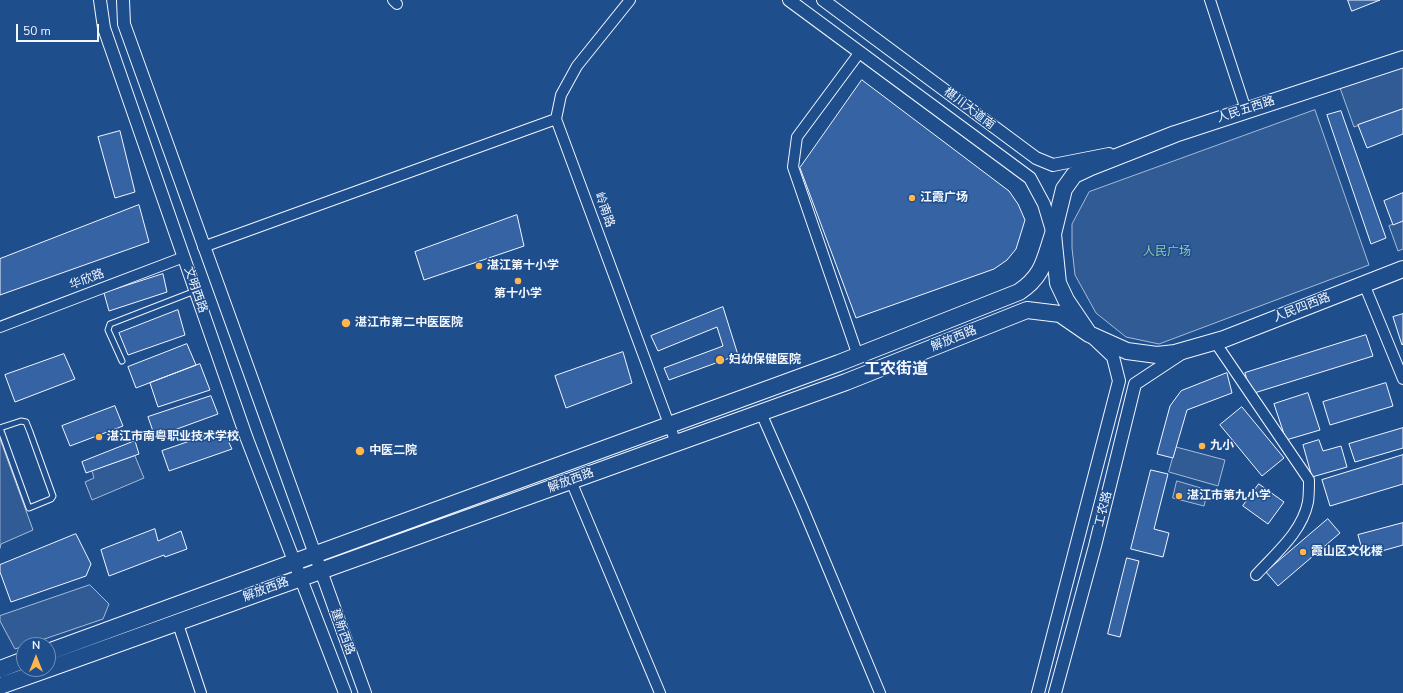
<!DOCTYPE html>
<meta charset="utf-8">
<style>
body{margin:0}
#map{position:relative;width:1403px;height:693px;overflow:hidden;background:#1f4e8c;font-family:"Nunito Sans",sans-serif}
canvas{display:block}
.north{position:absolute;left:16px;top:637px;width:40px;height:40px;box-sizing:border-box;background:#1f4e8c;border:1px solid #7391ba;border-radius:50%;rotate:0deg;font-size:11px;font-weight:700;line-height:16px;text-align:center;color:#f2f6ff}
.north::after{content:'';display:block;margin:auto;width:14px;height:18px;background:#ffb74d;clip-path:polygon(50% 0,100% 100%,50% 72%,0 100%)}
.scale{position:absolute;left:16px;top:24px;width:83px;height:18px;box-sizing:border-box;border:2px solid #f2f6ff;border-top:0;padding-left:5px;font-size:12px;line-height:14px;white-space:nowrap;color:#f2f6ff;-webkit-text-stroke:3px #1f4e8c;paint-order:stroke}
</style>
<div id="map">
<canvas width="1403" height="693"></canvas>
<div class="north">N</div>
<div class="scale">50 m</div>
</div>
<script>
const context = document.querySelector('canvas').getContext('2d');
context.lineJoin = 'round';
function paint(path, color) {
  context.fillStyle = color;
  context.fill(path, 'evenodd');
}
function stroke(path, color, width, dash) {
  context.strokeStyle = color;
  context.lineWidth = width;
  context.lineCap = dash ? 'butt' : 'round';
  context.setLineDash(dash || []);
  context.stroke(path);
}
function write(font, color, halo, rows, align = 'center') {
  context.font = font + ' "Nunito Sans","Noto Sans SC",sans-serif';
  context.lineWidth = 3;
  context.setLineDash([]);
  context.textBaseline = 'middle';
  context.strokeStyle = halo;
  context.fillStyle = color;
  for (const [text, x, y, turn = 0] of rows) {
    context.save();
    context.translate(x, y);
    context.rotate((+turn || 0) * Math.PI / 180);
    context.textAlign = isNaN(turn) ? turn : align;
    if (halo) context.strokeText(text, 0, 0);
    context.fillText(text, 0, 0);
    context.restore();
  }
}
const built = new Path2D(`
 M1403,67V109L1354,127L1340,88Z
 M1315,110L1369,265L1159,344L1126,337L1096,313L1075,275L1072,248V224L1089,192Z
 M1403,221V249L1398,251L1389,226Z
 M0,439L33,530L1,544L0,548Z
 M1176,447L1225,460L1218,486L1169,472Z
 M135,456L144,478L92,500L85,482L94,478L92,471Z
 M1177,481L1208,490L1204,506L1173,498Z
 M90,585L109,604L103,619L15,649L0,621V616Z`);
const building = new Path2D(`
 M1348,0H1380L1352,11Z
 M862,80L1009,191L1018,204L1025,220L1016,249L1007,260L994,269L856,318L800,168Z
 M1403,109V134L1367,148L1358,125Z
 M1341,111L1386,238L1371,244L1327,115Z
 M120,131L135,192L115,198L98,137Z
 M1403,193V221L1393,225L1384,201Z
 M139,205L149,242L0,295V259Z
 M517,215L524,246L424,280L415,252Z
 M163,274L167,292L109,311L104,293Z
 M723,307L738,355L669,380L664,368L723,346L717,327L658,351L651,336Z
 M178,310L185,335L128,355L119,333Z
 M1403,314V344L1402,345L1393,317Z
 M1366,335L1373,356L1251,394L1245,373Z
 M187,344L196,365L136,388L128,367Z
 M623,352L632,383L566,408L555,376Z
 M64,354L75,379L15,402L5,375Z
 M200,364L210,390L158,407L150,383Z
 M1227,373L1232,393L1187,410L1173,458L1157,454L1170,406L1181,391Z
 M1386,383L1393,406L1330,425L1323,402Z
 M1308,393L1320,430L1286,440L1274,404Z
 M211,396L218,414L155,437L148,417Z
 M115,406L123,426L70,446L62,426Z
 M1242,407L1284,458L1262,476L1220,425Z
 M1403,428V448L1355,462L1349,444Z
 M223,430L232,449L169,471L162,451Z
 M1319,440L1323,451L1341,446L1347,467L1312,477L1303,445Z
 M135,441L139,454L86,473L82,462Z
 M1403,455V484L1330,506L1322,480Z
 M1151,470L1168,474L1154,529L1169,533L1163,557L1131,549Z
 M1259,484L1284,502L1268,524L1243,506Z
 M1328,519L1340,533L1278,586L1266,572Z
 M1403,523V545L1364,556L1358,535Z
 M155,529L158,541L181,531L187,549L165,557L164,555L109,576L101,550Z
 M76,534L91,564L86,576L11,602L0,572V565Z
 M1127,558L1139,561L1120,637L1108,634Z`);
const service = new Path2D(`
 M122,361L108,330L110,324L195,291
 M21,421L26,422L30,432L53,496L51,499L29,508L0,428Z`);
const minor = new Path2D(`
 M393,0L397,4
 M630,0L577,66L561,95L556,119L676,443
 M1210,0L1246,110
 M203,247L556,119
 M1364,284L1403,379
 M0,327L184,257
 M1215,342L1309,480C1309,487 1309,495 1308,502C1302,532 1276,553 1256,575
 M858,356L793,167L797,137L860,52
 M761,413L802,506L880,693
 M571,481L660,693
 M179,627L201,693`);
const tertiary = new Path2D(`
 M100,0L104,28L247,439L345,693
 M123,0L124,24L365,693
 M789,0L1030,178L1044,204L1053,234
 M823,0L1036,158L1053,165L1109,154
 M1038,693L1119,381L1113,357L1094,339
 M1055,693L1095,546L1135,384L1185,351`);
const primary = new Path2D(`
 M1403,59L1175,134L1091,167L1074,175L1064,189L1053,234L1058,283L1066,300L1089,334L1127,351L1157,355L1175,353L1224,339L1403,269
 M48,652L839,363L1019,292C1043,276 1044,261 1053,234
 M0,669L24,660
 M48,669L846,382L1027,310L1060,314L1089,334
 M0,686L48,669`);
const markers = [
 [912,198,4,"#ffb74d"],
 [479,266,4,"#ffb74d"],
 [518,281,4,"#ffb74d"],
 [346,323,5,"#ffb74d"],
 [720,360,5,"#ffb74d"],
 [99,437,4,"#ffb74d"],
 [1202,446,4,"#ffb74d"],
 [360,451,5,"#ffb74d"],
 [1179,496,4,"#ffb74d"],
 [1303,552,4,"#ffb74d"]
];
const streetNames = [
 ["椹川大道南",969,109,37],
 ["人民五西路",1246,110,-18],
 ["岭南路",604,210,70],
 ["华欣路",87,280,-21],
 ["文明西路",195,290,71],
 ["人民四西路",1302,308,-21],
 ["解放西路",954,339,-22],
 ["解放西路",571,481,-20],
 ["工农路",1104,509,-76],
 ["解放西路",266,590,-20],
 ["建新西路",342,632,70]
];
const poiNames = [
 ["江霞广场",920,198],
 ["湛江第十小学",487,266],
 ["第十小学",518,294,"center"],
 ["湛江市第二中医医院",355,323],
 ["妇幼保健医院",729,360],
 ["湛江市南粤职业技术学校",107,437],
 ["九小",1210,446],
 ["中医二院",369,451],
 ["湛江市第九小学",1187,496],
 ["霞山区文化楼",1311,552]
];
const parkNames = [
 ["人民广场",1167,252]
];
const districtNames = [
 ["工农街道",896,370]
];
paint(built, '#305b95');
stroke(built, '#a8bbd7', 1);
paint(building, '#3563a3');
stroke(building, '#f2f6ff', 1);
stroke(service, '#f2f6ff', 7);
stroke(minor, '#f2f6ff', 12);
stroke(tertiary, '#f2f6ff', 14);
stroke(primary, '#f2f6ff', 18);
stroke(service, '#1f4e8c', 5);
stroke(minor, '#1f4e8c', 10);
stroke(tertiary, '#1f4e8c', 12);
stroke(primary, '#1f4e8c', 16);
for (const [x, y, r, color] of markers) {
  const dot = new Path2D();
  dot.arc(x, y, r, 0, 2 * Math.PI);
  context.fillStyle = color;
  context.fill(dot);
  stroke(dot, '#1f4e8c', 1.5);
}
write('12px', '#f2f6ff', '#1f4e8c', streetNames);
write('bold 12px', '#f2f6ff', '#1f4e8c', poiNames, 'left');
write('12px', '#97c8a6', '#1f4e8c', parkNames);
write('bold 16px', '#f2f6ff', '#1f4e8c', districtNames);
</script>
